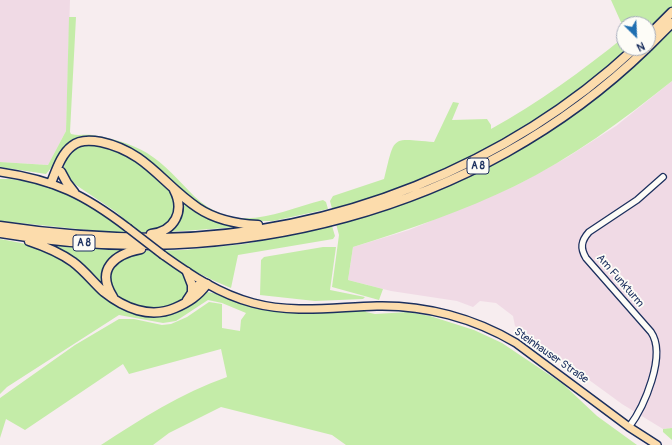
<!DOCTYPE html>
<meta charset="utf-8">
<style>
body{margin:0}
#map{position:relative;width:672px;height:445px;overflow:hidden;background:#f7edef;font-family:Pangolin,sans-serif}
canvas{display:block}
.north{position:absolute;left:616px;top:16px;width:40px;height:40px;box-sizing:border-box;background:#fdfcf7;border:1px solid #a3aaba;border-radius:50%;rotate:156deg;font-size:11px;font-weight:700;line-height:16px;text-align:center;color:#1b2f5e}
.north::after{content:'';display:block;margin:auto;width:14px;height:18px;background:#1f6fb2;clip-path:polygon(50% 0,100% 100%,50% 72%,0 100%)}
</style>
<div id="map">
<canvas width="672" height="445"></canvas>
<div class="north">N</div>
</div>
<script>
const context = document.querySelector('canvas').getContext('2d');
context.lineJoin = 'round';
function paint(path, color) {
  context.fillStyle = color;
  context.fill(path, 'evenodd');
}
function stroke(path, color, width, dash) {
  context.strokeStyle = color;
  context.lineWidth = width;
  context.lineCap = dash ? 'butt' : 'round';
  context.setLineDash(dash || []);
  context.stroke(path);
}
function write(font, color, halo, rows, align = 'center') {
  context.font = font + ' Pangolin,sans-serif';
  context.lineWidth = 3.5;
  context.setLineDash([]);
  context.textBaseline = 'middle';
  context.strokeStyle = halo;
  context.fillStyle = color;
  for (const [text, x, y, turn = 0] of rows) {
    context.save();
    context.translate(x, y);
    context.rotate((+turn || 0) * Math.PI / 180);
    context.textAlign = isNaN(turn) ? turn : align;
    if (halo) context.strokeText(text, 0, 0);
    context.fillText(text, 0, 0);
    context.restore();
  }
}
const built = new Path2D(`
 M0,0H70L66,131L48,165L0,162Z
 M672,81V428L663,429L622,404L515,326L513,316L496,303L480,301L473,307L457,301L391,291L348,280L353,247L409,230L515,186L566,158L616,126Z`);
const green = new Path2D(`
 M611,0H672V81C623,120 572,158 515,186C463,211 408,230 353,247L348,280L383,289L379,300L332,287L339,235L330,201L333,196L384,179C395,135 390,138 434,142L453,102L459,103L452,120L487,119L491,125V129C538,103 582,71 624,37V48H648V24H624V29Z
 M69,17H76L70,132L71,134C78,136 85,134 92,135C112,138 130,143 147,153C165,164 179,181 194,196C236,236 277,212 323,200L326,202L328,209L273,221H235L201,208L151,163L84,138L55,169L51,168L46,174L0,167V162L48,165L66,131Z
 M91,143L117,150L151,169L173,193L177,207L170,224L151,232H107L0,221V179H10L43,184L80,199L122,226V229H136L116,212L76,185C70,180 70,174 64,171C64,153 75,146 91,143Z
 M179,197L239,227L168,232Z
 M332,226L335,236L333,239L238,255L231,288C216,282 179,265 170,254H155L160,259L163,258L187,278L190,290L185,299L166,308L148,310L126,304L114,295L108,281L113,264L141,251L184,250L245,244Z
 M0,239C22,243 48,247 66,260C93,278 114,315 148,316C157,316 196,296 208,292C224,295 238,303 254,307C290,316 327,311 364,309L366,312L375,314L408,312L430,316L474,330L502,343L563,384L597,416L637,445H346L332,435L221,407L169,433L153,445H101C141,419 181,393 227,377L221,349L129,374L123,364L25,430L6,419L0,438V398L75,345L119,319H134L162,325L171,324L187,317L209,302L222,304V328L240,331L241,320L246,313L222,303L208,300L176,321L163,323L119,315L7,387L0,394Z
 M46,244L124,250H125L111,260L108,291Z
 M323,247H336L330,290L365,297L363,299L315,301L260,295L261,260L264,257Z
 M672,428V440L663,432V429Z`);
const minor = new Path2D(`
 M629,427C644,407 667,355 651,332L586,258C580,248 581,241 589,232L637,200L663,177`);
const major = new Path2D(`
 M0,172C55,180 85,195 128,228
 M163,255C191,275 219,294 253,303C294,314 335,307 377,306C425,305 474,318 516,343L629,427L657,445`);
const highway = new Path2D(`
 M648,36L672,12
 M648,47L672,23
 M61,172L67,183L74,192
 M51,183C56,171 61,154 72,146C80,139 91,140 101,142C147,152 162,184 198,208C216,220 237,224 258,225
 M0,226C53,234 107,238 161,238C335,235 508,166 635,48
 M0,233C230,273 477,213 647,48
 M151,234C175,231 185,211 174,190
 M29,241C44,246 59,252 73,262C85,271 93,282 104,292C124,308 150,319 175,308C189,302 198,296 207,284
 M187,272L192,285V294
 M113,297C95,269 115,254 141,249
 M187,300C193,293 195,282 207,284`);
const majorBridge = new Path2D(`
 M128,228L163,255`);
const shields = [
 [478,166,22],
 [84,243,22]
];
const shieldNames = [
 ["A 8",478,166],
 ["A 8",84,243]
];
const streetNames = [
 ["Am Funkturm",620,281,49],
 ["Steinhauser Straße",551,356,35]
];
paint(built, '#f0dae5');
paint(green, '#c4eca8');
stroke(minor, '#1b2f5e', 8);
stroke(major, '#1b2f5e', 10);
stroke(highway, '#1b2f5e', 11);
stroke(minor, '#fdfcf7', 5.5);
stroke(major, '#fcdcac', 7);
stroke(highway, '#fcdcac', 8);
stroke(majorBridge, '#1b2f5e', 10, []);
stroke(majorBridge, '#fcdcac', 7);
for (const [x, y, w] of shields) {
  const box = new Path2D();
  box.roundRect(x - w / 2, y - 8, w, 16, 3);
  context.fillStyle = '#fdfcf7';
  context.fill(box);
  stroke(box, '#1b2f5e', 1);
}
write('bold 10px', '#1b2f5e', null, shieldNames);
write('11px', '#1b2f5e', '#fdfcf7', streetNames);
</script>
